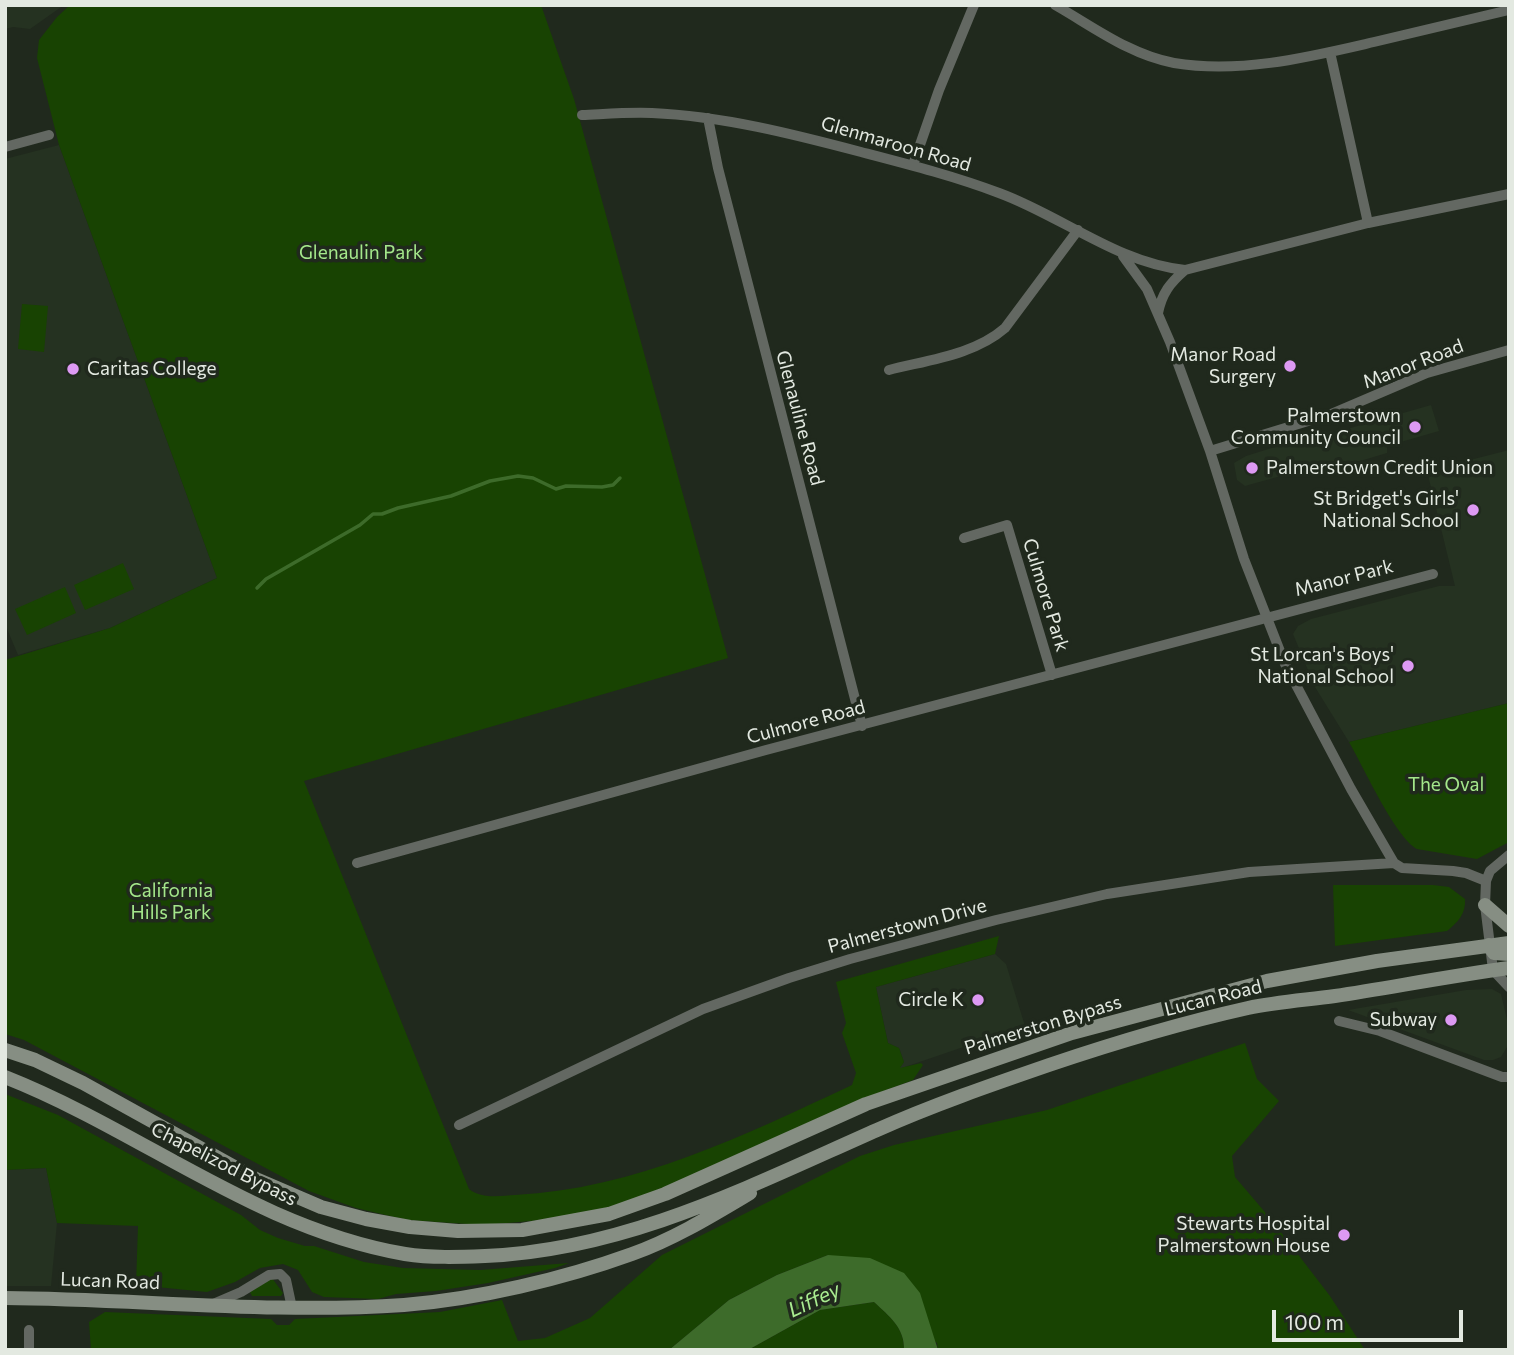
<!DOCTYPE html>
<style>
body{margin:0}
#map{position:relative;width:1514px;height:1355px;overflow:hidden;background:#20291d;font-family:Commissioner,sans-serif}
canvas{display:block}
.frame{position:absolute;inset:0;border:7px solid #e3e9e1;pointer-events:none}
.scale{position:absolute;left:1272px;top:1310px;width:191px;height:32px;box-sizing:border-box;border:4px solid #e3e9e1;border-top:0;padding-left:9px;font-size:21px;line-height:24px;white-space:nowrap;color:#e3e9e1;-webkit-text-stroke:5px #20291d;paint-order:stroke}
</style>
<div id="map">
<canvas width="1514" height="1355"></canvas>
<div class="frame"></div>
<div class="scale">100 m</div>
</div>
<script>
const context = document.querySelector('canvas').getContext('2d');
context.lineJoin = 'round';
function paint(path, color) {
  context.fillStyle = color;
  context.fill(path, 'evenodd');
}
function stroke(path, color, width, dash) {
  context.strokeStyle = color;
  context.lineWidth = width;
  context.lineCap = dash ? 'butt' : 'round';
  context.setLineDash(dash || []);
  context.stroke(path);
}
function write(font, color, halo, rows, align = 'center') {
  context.font = font + ' Commissioner,sans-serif';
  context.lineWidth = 7;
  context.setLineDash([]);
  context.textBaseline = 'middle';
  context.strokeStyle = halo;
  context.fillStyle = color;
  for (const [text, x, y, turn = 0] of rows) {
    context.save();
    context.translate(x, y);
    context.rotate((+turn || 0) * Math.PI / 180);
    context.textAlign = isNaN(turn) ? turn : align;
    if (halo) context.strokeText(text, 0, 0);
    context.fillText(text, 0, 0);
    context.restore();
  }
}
const built = new Path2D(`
 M5,5H64L30,29L13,27L5,29Z
 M59,145L217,578L110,628L18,655L5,624V159Z
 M1431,405L1439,431L1387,446V453L1307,477L1302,470L1245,486L1237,480L1234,463L1246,456L1304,438L1305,441Z
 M1509,450V703L1349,742L1315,687L1293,634L1298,626L1311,619L1439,586H1455L1427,471Z
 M995,954L1006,964L1025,1026L899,1069L904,1062L899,1048L888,1043L876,987Z
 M1492,989L1501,994L1509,1028L1507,1047L1501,1057L1493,1060H1484L1348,1010L1466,990Z
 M46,1168L57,1223L51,1286H5V1170Z`);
const green = new Path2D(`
 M70,5H541L574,99L728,658L304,781L469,1189C481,1199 501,1196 515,1195C635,1189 745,1135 852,1085L856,1073L842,1033L846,1023L836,982L999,936L995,954L876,987L888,1043L899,1048L904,1062L900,1068L921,1063L923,1065L913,1080L863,1099L666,1188L607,1209L543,1220L483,1225L407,1220L356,1208L309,1191L24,1040L5,1034V660L110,628L217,578L59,145L37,58L39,40L57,17Z
 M22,304L48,306L44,352L18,349Z
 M123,563L134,589L85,610L74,585Z
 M65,587L76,613L27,635L15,609Z
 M1509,703V842L1477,859L1417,849C1395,837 1363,766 1349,742Z
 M1333,885H1433L1449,887L1465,899C1466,914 1458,922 1447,931L1335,946Z
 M1245,1043L1257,1079L1279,1101L1232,1156L1235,1177L1270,1218L1330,1296L1365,1350H938L937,1343L828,1255L777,1275L729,1300L669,1350H91L89,1322L105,1312L271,1319L277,1325H289L295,1319L440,1312L502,1300L518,1341L545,1338L590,1318L662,1255L860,1156L894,1145L1047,1110Z
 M5,1094L58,1115L241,1215L260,1230L278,1238L305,1246H314L364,1262L403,1268L480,1270L569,1263L555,1268L488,1283L436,1291L396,1294L378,1299L324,1297L312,1292L298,1270L283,1264L260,1268L235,1282L207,1292L136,1285L138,1226L57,1223L46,1168L5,1170Z
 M272,1278L283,1293L281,1296H252L250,1292Z
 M874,1302C889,1316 905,1328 904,1350H748L820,1310Z`);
const water = new Path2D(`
 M828,1255L870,1258L904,1273L920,1293L938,1350H904C905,1328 889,1316 874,1302L820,1310L748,1350H669L729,1300L777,1275Z`);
const stream = new Path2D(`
 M257,588L266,579L360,525L373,514H382L398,508L451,496L490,481L518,476L533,478L556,489L566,486L602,487L613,485L620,478`);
const minor = new Path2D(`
 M1055,5C1092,26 1130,55 1174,63C1241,74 1309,57 1374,42C1419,31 1464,21 1509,10
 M1330,52L1368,223
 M582,115C605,114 629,112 652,113C722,116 793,134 861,152C907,164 954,176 999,193C1062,216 1117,263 1185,270L1368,223L1509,194
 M708,118L718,168L862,726
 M5,147L49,135
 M913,165L939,90L974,5
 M1123,256L1147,289L1170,342L1210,451L1244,559L1285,664L1351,789L1394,863L1402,868L1453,871L1466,873L1486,881L1490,871L1509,855
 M1158,313C1162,293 1170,283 1185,270
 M889,370C928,360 974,355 1005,328L1078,230
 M1210,451L1331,414L1427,373L1509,350
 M964,538L1007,525L1052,675
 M357,863L766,750L1433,574
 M1486,881L1485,905L1493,970L1509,987
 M1339,1021L1380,1031L1502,1077H1509
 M459,1125L703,1009L789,978L850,959L996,920L1107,894L1249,872L1394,863
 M213,1304L241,1292L269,1275L280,1274L286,1280L292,1308
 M29,1350V1330`);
const secondary = new Path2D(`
 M1485,905L1509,926
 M1489,945L1494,953L1509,954
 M5,1050L35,1060L83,1083L258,1180L321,1207L366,1219L410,1227L458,1231L522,1230L609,1214L665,1194L866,1104L1072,1033L1267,981L1377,961L1509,943
 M5,1077C144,1132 255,1228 405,1254C431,1258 459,1257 485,1256C626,1250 750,1186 877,1130C933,1105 991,1085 1049,1065C1114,1043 1181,1023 1248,1008C1277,1002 1306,1000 1335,996C1393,987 1451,976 1509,968
 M5,1298C138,1299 271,1314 404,1305C478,1299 563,1279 632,1254C674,1239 713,1215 750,1193`);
const markers = [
 [1290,366,7,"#dd99f3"],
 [73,369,7,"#dd99f3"],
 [1415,427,7,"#dd99f3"],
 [1252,468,7,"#dd99f3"],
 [1473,510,7,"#dd99f3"],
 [1408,666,7,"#dd99f3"],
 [978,1000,7,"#dd99f3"],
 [1451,1020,7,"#dd99f3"],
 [1344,1235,7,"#dd99f3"]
];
const streetNames = [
 ["Glenmaroon Road",896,144,16],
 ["Manor Road",1413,364,-21],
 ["Glenauline Road",800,418,75],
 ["Manor Park",1344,578,-14],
 ["Culmore Park",1046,595,73],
 ["Culmore Road",806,722,-15],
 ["Palmerstown Drive",907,926,-15],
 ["Lucan Road",1213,998,-14],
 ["Palmerston Bypass",1043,1025,-17],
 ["Chapelizod Bypass",224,1164,27],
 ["Lucan Road",110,1281,2]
];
const parkNames = [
 ["Glenaulin Park",361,253],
 ["The Oval",1446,785],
 ["California",171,891],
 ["Hills Park",171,913]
];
const poiNames = [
 ["Manor Road",1276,355],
 ["Surgery",1276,377],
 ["Caritas College",87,369,"left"],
 ["Palmerstown",1401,416],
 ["Community Council",1401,438],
 ["Palmerstown Credit Union",1266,468,"left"],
 ["St Bridget's Girls'",1459,499],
 ["National School",1459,521],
 ["St Lorcan's Boys'",1394,655],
 ["National School",1394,677],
 ["Circle K",964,1000],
 ["Subway",1437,1020],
 ["Stewarts Hospital",1330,1224],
 ["Palmerstown House",1330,1246]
];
const waterNames = [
 ["Liffey",814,1300,-25]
];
paint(built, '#253221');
paint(green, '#184302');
paint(water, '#3d6b2a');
stroke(stream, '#3d6b2a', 3.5);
stroke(minor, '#636862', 10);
stroke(secondary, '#868e83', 14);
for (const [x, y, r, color] of markers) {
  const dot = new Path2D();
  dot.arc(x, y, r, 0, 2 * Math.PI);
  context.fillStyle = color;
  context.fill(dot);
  stroke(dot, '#20291d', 2.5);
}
write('19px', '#e3e9e1', '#20291d', streetNames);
write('19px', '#a4e78b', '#20291d', parkNames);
write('19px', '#e3e9e1', '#20291d', poiNames, 'right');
write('italic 21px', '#a9ec90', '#20291d', waterNames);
</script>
